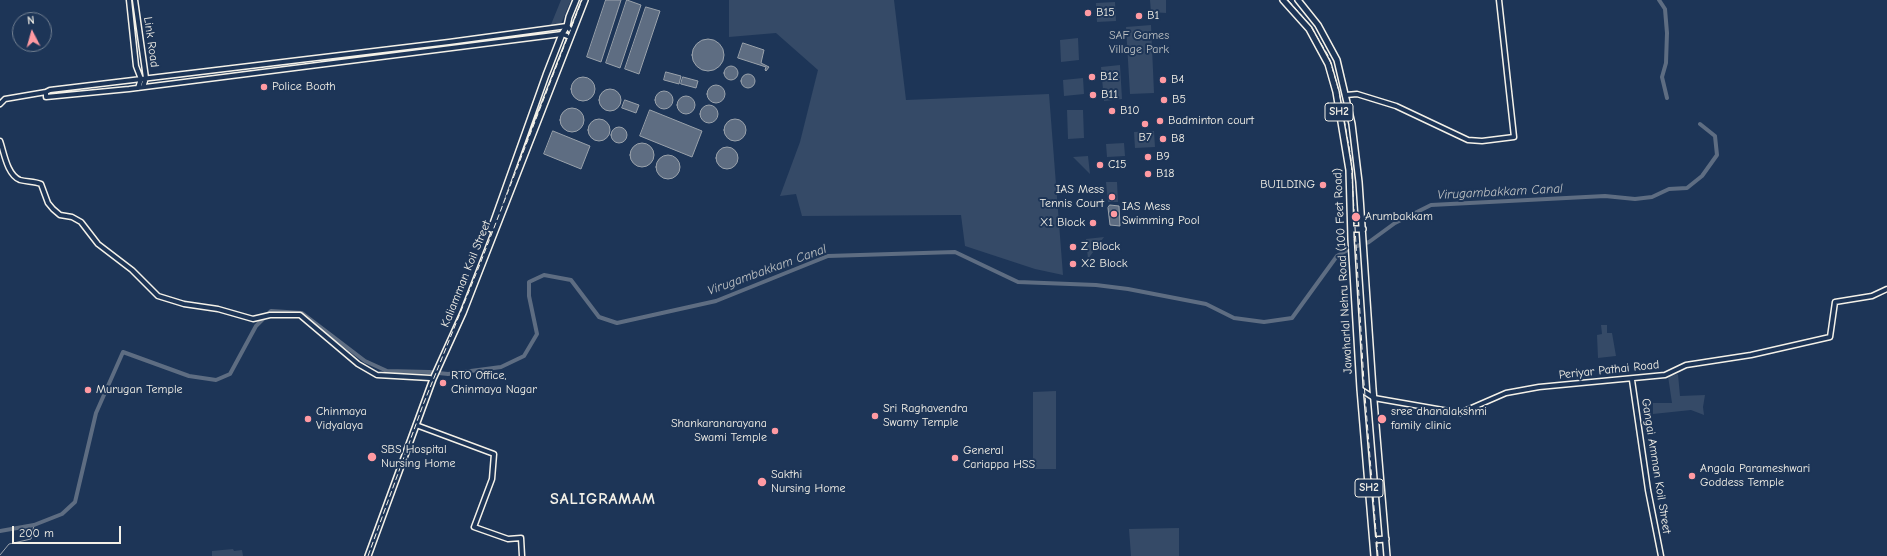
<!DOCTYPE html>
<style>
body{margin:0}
#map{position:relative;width:1887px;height:556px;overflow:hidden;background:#1d3557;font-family:"Comic Neue",sans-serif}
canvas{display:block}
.north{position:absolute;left:12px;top:12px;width:40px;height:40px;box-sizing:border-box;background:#1d3557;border:1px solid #738091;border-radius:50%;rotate:354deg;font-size:11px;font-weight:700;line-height:16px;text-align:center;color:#f4f1e8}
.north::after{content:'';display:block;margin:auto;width:14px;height:18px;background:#ff9aa2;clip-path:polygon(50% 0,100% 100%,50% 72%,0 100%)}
.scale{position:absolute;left:12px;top:526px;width:109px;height:18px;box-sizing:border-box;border:2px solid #f4f1e8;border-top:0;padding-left:5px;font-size:12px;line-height:14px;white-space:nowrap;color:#f4f1e8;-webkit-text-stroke:3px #1d3557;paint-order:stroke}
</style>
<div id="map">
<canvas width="1887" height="556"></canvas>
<div class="north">N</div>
<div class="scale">200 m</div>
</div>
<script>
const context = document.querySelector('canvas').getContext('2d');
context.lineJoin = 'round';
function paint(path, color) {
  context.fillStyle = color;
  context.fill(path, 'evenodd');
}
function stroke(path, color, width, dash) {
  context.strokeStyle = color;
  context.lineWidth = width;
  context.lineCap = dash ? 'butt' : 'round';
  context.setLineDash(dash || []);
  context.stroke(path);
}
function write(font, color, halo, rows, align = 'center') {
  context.font = font + ' "Comic Neue",sans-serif';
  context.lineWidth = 4;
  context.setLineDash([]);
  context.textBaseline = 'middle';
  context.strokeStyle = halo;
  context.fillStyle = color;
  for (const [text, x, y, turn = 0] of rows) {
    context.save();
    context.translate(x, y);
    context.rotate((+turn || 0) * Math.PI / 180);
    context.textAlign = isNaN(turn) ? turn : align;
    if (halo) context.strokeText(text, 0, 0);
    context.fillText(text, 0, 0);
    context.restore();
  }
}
const green = new Path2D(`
 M561,0H571L561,24L550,27Z
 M729,0H894L906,100L1049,94L1063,275L1035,269L965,246L961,215L802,216L796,194L780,196L800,142L818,70L776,33L729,37Z
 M1150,0H1166V13L1151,12Z
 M1115,2L1116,21L1097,22L1096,3Z
 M1151,25L1154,93L1130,94L1126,27Z
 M1078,38L1079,60L1061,62L1060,40Z
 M1120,65L1122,99L1104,101L1101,67Z
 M1083,78L1084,94L1064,96L1063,80Z
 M1067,110H1083L1084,138L1068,139Z
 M1154,131L1155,147L1135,148L1134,132Z
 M1124,143L1125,156L1107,157L1106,144Z
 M1088,156L1090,174L1073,157Z
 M1106,182H1117L1118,202H1108Z
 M1104,237L1088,259L1086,239Z
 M1601,325H1607V333H1612L1616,356L1598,358L1597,335L1602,334Z
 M1678,374L1680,396L1705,395L1703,407L1704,415L1691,410L1653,414V403H1672L1668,376Z
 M1056,391V469H1033V392Z
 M1179,528V556H1131L1129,529Z
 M233,549L234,551L242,550L243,556H212V551Z`);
const water = new Path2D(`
 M606,0H621L601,62L587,57Z
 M627,0L641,5L620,68L606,63Z
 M646,7L660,11L639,74L625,69Z
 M692 55a16 16 0 1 1 32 0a16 16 0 1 1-32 0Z
 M743,43L764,50L761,63L769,67L766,71L765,70L766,67L738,58Z
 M724 73a7 7 0 1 1 14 0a7 7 0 1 1-14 0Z
 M666,72L681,76L679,84L664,80Z
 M741 81a7 7 0 1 1 14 0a7 7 0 1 1-14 0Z
 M571 89a12 12 0 1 1 24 0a12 12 0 1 1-24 0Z
 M683,77L698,81L696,88L681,84Z
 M707 94a9 9 0 1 1 18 0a9 9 0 1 1-18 0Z
 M599 100a11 11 0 1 1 22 0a11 11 0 1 1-22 0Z
 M655 100a9 9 0 1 1 18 0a9 9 0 1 1-18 0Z
 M677 105a9 9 0 1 1 18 0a9 9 0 1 1-18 0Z
 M625,100L639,105L636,113L622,108Z
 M700 114a9 9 0 1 1 18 0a9 9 0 1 1-18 0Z
 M560 120a12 12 0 1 1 24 0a12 12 0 1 1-24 0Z
 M650,110L702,131L692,157L640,136Z
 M724 130a11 11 0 1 1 22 0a11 11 0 1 1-22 0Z
 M588 130a11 11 0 1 1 22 0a11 11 0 1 1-22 0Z
 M611 135a8 8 0 1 1 16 0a8 8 0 1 1-16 0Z
 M553,131L590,146L581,169L544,154Z
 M630 155a12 12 0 1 1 24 0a12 12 0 1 1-24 0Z
 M716 158a11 11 0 1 1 22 0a11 11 0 1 1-22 0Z
 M656 167a12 12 0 1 1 24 0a12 12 0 1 1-24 0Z
 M1110,205L1119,206L1120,226L1110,225L1108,208Z`);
const stream = new Path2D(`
 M0,555L9,544L31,539L34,525`);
const canal = new Path2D(`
 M1659,0L1665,9L1667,33L1666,63L1662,77L1667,98
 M0,531L34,525L62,514L75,502L96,413L123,352L189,376L216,380L230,374L256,326L271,311L302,313L365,361L387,371L429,372L448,374L501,367L524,356L537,334L529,296V282L544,275L571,280L599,317L617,323L716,301L828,256L955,252L1018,282L1096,285L1128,289L1206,304L1234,318L1264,322L1292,318L1337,256L1351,248L1369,242L1395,223L1431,205L1605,196L1635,199L1652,197L1669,189L1687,188L1702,176L1717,155L1715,136L1700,124`);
const minor = new Path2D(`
 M129,0L136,66L141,79L138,88
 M135,0L146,78L143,87
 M46,92V97L129,89L562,34L570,37
 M1346,95L1357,94L1396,106L1468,140L1482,141L1514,137L1499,0
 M0,104L5,99L46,92L50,90L449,42L567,26L572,32
 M0,141C4,152 7,175 20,180C27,182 34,181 41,184L48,203L53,209L60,215L72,217L81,222L98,244L132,270L158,296L184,304L218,309L253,319L270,315H300L358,364L377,375L430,378
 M1632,380L1648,490L1661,556
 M1360,389L1374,398L1460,413L1506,393L1539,387L1665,375L1686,365L1751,355L1830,337L1835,302L1872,296L1887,289
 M416,425L494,454L492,479L474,527L508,539L521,538L522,556`);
const major = new Path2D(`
 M1283,0L1309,29L1328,64L1336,92L1349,170L1351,239L1360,389L1374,556
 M1298,0L1318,25L1337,60L1352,124L1359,182L1373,389L1387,556
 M491,229L546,75L562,34L567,26L569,17L576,0
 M1351,229H1363
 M1373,540L1386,539
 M368,556L433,379L463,313L585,0`);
const rail = new Path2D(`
 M1288,0L1310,25L1329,57L1339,91L1351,158L1364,383L1378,556
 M368,556L423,405L480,264L582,0`);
const markers = [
 [1088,13,4,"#ff9aa2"],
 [1139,16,4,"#ff9aa2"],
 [1092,77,4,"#ff9aa2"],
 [1163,80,4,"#ff9aa2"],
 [264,87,4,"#ff9aa2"],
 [1093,95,4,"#ff9aa2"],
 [1164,100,4,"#ff9aa2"],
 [1112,111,4,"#ff9aa2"],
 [1160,121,4,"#ff9aa2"],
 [1145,124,4,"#ff9aa2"],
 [1163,139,4,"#ff9aa2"],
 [1148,157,4,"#ff9aa2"],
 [1100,165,4,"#ff9aa2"],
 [1148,174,4,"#ff9aa2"],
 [1323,185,4,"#ff9aa2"],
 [1112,197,4,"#ff9aa2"],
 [1114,214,4,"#ff9aa2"],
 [1356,217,5,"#ff9aa2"],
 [1093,223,4,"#ff9aa2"],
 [1073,247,4,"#ff9aa2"],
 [1073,264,4,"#ff9aa2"],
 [443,383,4,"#ff9aa2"],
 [88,390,4,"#ff9aa2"],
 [875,416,4,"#ff9aa2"],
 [308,419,4,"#ff9aa2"],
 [1382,419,5,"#ff9aa2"],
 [775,431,4,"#ff9aa2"],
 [372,457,5,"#ff9aa2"],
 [955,458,4,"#ff9aa2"],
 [1692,476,4,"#ff9aa2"],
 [762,482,5,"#ff9aa2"]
];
const shields = [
 [1339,112,28],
 [1369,488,28]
];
const shieldNames = [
 ["SH2",1339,112],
 ["SH2",1369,488]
];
const poiNames = [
 ["B15",1096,13],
 ["B1",1147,16],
 ["B12",1100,77],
 ["B4",1171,80],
 ["Police Booth",272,87],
 ["B11",1101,95],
 ["B5",1172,100],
 ["B10",1120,111],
 ["Badminton court",1168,121],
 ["B7",1145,138,"center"],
 ["B8",1171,139],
 ["B9",1156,157],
 ["C15",1108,165],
 ["B18",1156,174],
 ["BUILDING",1315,185,"right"],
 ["IAS Mess",1104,190,"right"],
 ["Tennis Court",1104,204,"right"],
 ["IAS Mess",1122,207],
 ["Swimming Pool",1122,221],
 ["Arumbakkam",1365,217],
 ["X1 Block",1085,223,"right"],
 ["Z Block",1081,247],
 ["X2 Block",1081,264],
 ["RTO Office,",451,376],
 ["Chinmaya Nagar",451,390],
 ["Murugan Temple",96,390],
 ["Sri Raghavendra",883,409],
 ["Swamy Temple",883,423],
 ["Chinmaya",316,412],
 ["Vidyalaya",316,426],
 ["sree dhanalakshmi",1391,412],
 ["family clinic",1391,426],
 ["Shankaranarayana",767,424,"right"],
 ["Swami Temple",767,438,"right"],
 ["SBS Hospital",381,450],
 ["Nursing Home",381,464],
 ["General",963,451],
 ["Cariappa HSS",963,465],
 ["Angala Parameshwari",1700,469],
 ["Goddess Temple",1700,483],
 ["Sakthi",771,475],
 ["Nursing Home",771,489]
];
const parkNames = [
 ["SAF Games",1139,36],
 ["Village Park",1139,50]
];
const streetNames = [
 ["Link Road",151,42,82],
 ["Jawaharlal Nehru Road (100 Feet Road)",1343,271,-93],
 ["Kaliamman Koil Street",466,274,-68],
 ["Periyar Pathai Road",1609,370,-6],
 ["Gangai Amman Koil Street",1656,466,81]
];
const waterNames = [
 ["Virugambakkam Canal",1500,192,-3],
 ["Virugambakkam Canal",767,270,-20]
];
const districtNames = [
 ["SALIGRAMAM",603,499]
];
paint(green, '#354a67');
paint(water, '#5e6d82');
stroke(water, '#9aa2ab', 1);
stroke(stream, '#9aa2ab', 1);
stroke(canal, '#5e6d82', 4);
stroke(minor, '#f4f1e8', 7);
stroke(major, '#f4f1e8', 8);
stroke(minor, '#1d3557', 4);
stroke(major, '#1d3557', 5);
stroke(rail, '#f4f1e8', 1, [6, 3]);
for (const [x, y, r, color] of markers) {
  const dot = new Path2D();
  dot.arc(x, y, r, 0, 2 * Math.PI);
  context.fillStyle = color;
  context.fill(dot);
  stroke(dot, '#1d3557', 1.5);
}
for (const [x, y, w] of shields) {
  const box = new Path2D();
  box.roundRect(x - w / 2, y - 9, w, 18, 3);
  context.fillStyle = '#1d3557';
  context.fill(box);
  stroke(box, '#f4f1e8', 1);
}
write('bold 11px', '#f4f1e8', null, shieldNames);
write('12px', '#f4f1e8', '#1d3557', poiNames, 'left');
write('12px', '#bbbfc1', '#1d3557', parkNames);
write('12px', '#f4f1e8', '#1d3557', streetNames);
write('italic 13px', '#c0c3c4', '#1d3557', waterNames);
context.letterSpacing = '1px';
write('bold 16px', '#f4f1e8', '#1d3557', districtNames);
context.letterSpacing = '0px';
</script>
